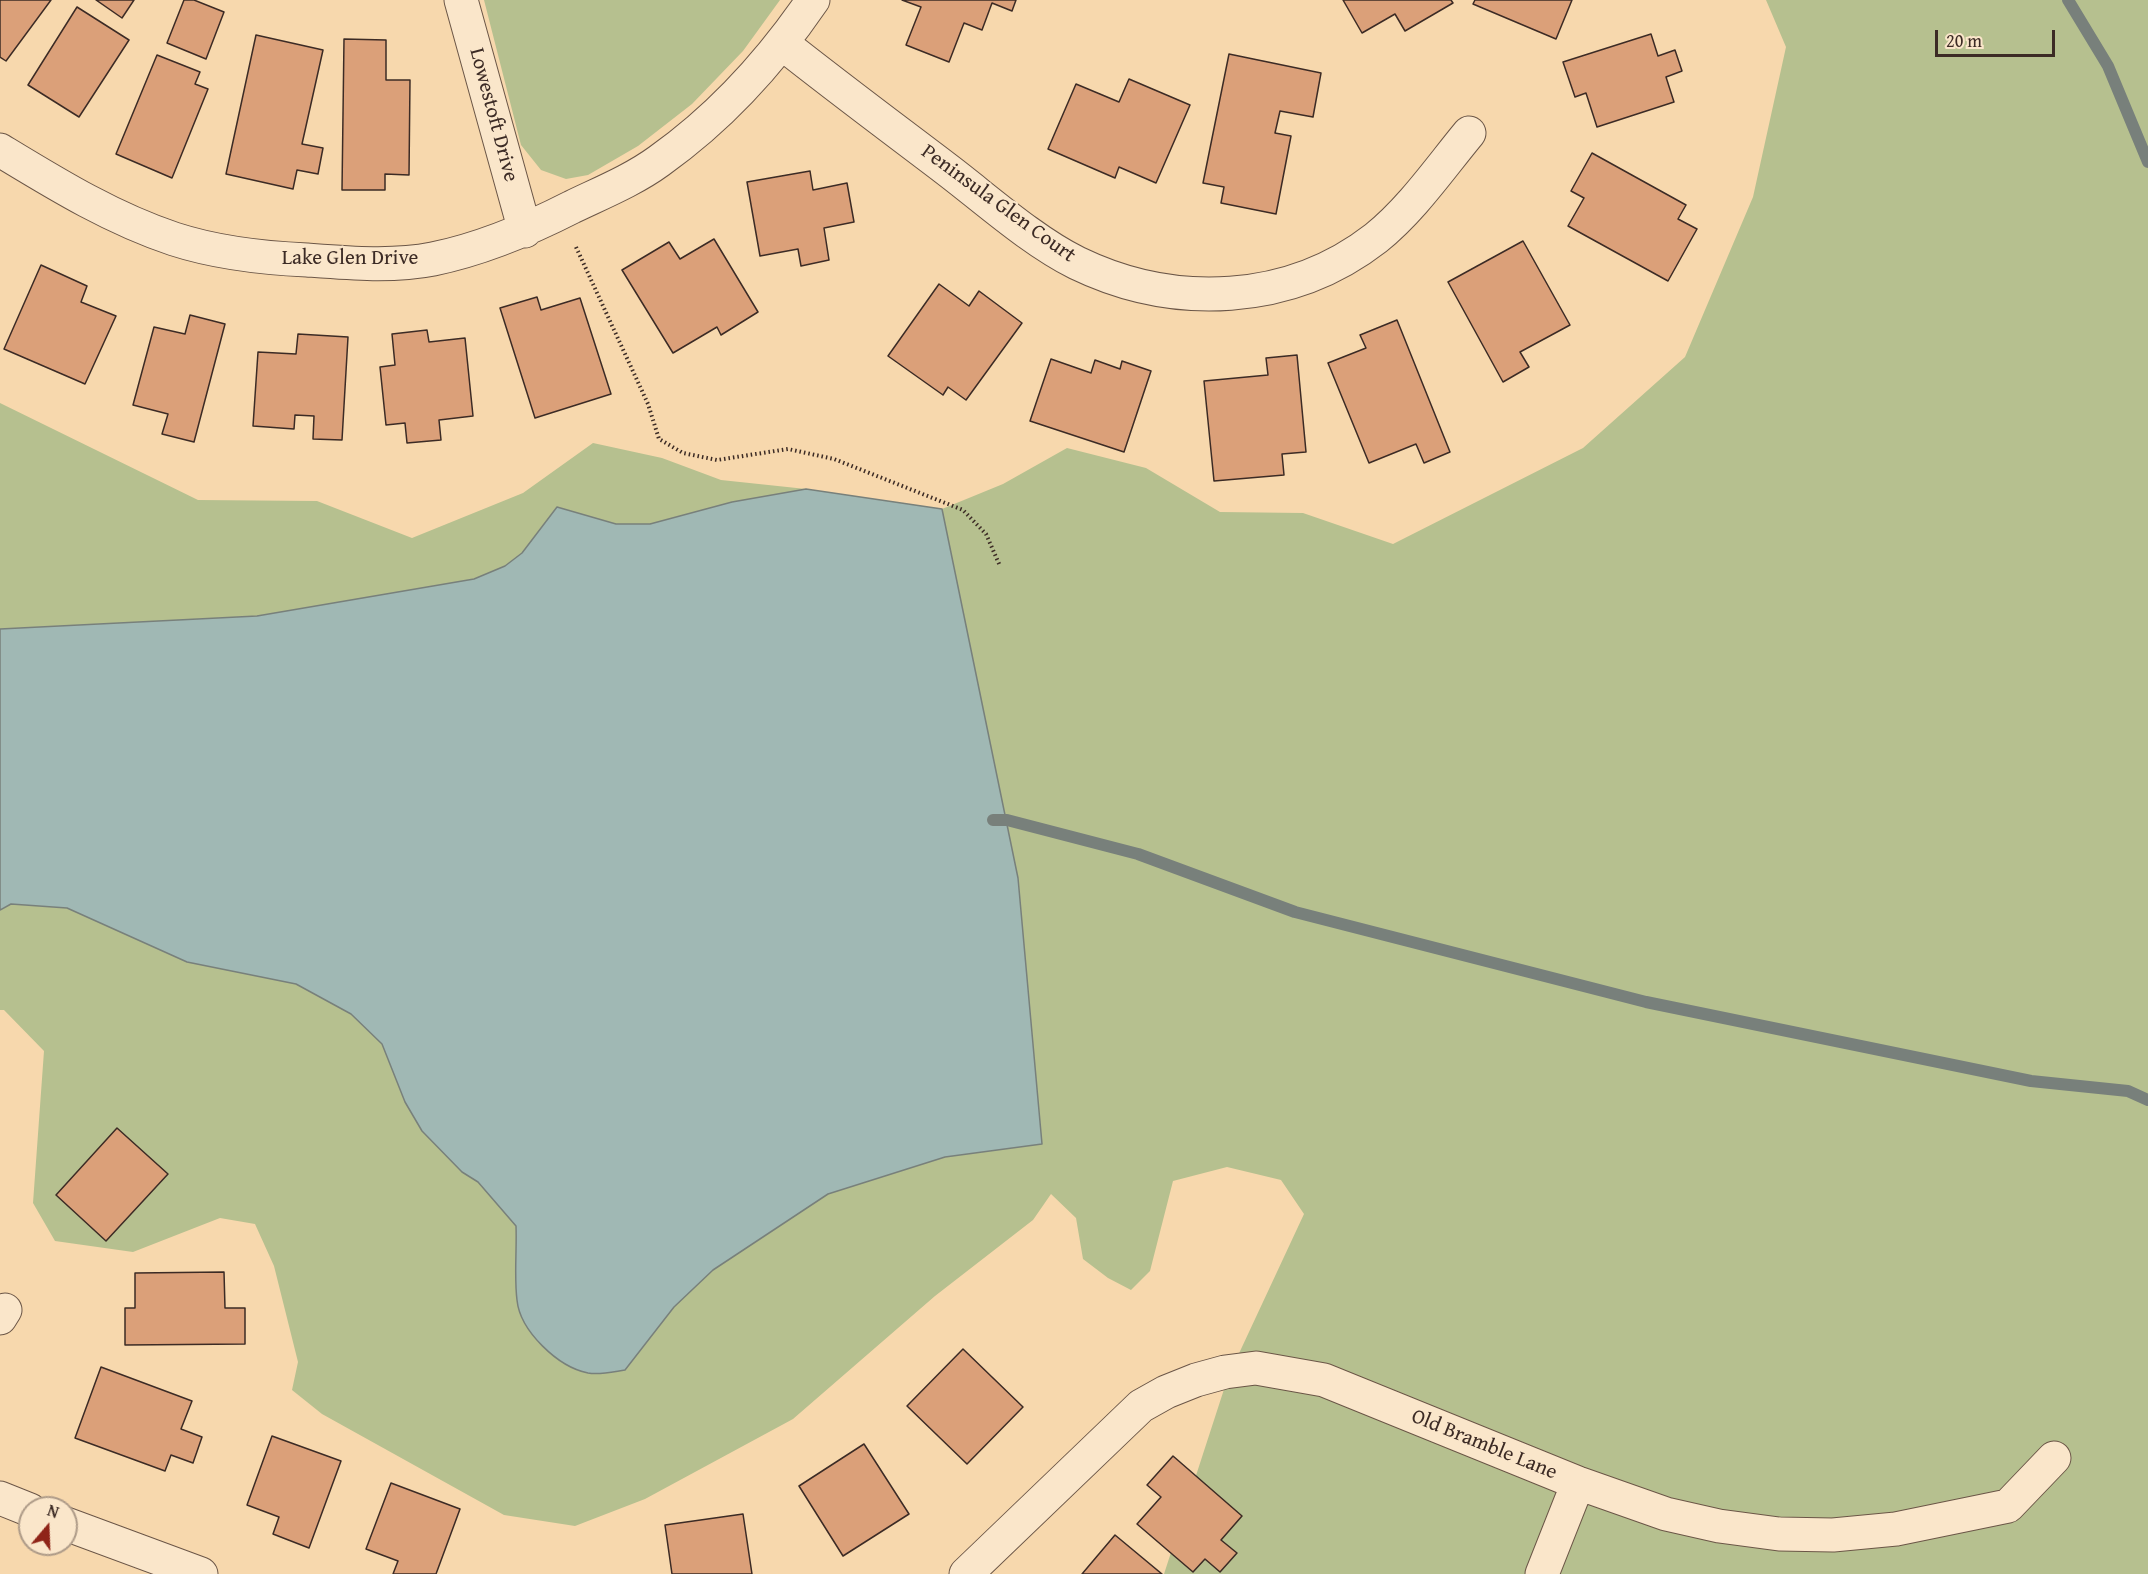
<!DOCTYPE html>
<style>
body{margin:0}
#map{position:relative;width:2148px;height:1574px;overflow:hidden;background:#f7d8ad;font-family:"Gentium Book Plus",serif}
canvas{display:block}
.north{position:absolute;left:18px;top:1496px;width:60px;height:60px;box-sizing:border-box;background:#fae6ca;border:2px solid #ae9b88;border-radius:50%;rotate:19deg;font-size:16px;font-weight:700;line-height:24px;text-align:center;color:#3c2b25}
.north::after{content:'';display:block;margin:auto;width:21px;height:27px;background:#8f2418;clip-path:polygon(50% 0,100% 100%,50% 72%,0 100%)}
.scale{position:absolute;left:1935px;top:30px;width:120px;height:27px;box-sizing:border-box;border:3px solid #3c2b25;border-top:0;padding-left:8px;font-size:18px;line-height:21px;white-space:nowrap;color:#3c2b25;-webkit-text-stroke:4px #fae6ca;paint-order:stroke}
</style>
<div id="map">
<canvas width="2148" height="1574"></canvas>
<div class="north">N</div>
<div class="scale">20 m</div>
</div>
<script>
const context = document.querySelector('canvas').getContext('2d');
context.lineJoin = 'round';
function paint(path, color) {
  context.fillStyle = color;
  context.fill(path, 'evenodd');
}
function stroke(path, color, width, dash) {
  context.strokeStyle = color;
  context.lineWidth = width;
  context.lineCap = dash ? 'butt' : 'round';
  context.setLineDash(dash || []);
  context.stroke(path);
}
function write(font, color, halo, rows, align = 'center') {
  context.font = font + ' "Gentium Book Plus",serif';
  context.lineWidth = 4.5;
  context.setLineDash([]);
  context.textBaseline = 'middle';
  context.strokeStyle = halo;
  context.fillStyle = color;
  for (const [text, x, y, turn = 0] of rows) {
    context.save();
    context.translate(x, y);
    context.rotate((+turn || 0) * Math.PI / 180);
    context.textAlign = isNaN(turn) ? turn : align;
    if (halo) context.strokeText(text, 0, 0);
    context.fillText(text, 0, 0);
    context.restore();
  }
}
const green = new Path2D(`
 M484,0H780L743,51L692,104L638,146L588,175L566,179L541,170L521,145Z
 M1766,0H2148V1574H1164L1228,1377L1304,1214L1281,1180L1227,1167L1173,1181L1150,1271L1131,1290L1108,1278L1083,1259L1076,1218L1051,1194L1033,1220L935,1296L793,1419L645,1499L575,1526L504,1515L322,1414L292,1390L298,1362L274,1266L255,1224L220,1218L133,1252L55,1241L33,1203L44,1051L4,1010H0V910L11,904L67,908L187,962L296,984L351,1014L382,1044L405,1102L462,1172L478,1182L516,1226L517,1302L625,1370L674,1307L713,1270L828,1194L945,1157L1042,1144L1018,878L942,509L1003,484L1067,448L1146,468L1220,512L1303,513L1393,544L1583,448L1685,357L1753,197L1786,47Z
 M0,403L198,500L317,501L412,538L523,493L593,443L662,458L721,480L806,489L732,502L650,524H616L557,507L522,553L505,566L474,579L257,616L0,629Z`);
const water = new Path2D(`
 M806,489L942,509L1018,878L1042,1144L945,1157L828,1194L713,1270L674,1307L625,1370C612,1372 600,1375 588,1373C558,1367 520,1331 517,1300C514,1276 517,1250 516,1226L478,1182L462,1172L422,1131L405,1102L382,1044L351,1014L296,984L187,962L67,908L11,904L0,910V629L257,616L474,579L505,566L522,553L557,507L616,524H650L732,502Z`);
const stream = new Path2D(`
 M2068,0L2108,66L2148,162
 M993,820H1007L1138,854L1295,912L1646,1002L2031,1081L2128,1091L2148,1100`);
const building = new Path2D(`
 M0,0H51L6,61L0,57Z
 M96,0H134L122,18Z
 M184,0H194L224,12L206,59L167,43Z
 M902,0H1016L1012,11L992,3L982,30L964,23L949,62L906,45L921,7Z
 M1343,0H1451L1453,3L1405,31L1395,14L1362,33Z
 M1475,0H1572L1556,39L1473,4Z
 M77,7L129,40L79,117L28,85Z
 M1651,34L1658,56L1675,50L1682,71L1666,77L1674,102L1597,127L1586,93L1575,97L1563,62Z
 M256,35L323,50L302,144L323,148L318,174L297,170L293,189L226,174Z
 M344,39L386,40V80H410L409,175L385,174V190H342Z
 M1229,54L1321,73L1313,117L1280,111L1275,133L1291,136L1276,214L1221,203L1224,187L1203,183Z
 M157,55L200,72L195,84L208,89L172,178L116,154Z
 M1129,79L1190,105L1156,183L1119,167L1115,178L1048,149L1076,84L1119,102Z
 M1592,153L1686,205L1678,219L1697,229L1668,281L1568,226L1584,198L1571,191Z
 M810,171L813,190L847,183L854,222L824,228L829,260L801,266L798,249L760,256L747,182Z
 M714,239L758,312L721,335L717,327L673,353L622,270L669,242L680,259Z
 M1523,241L1570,325L1520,352L1529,367L1503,382L1448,282Z
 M41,265L87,286L81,302L116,316L85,384L4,349Z
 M939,284L969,306L979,291L1022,323L966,400L948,387L943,395L888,356Z
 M537,297L541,310L580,298L611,394L535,418L500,308Z
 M190,315L225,324L194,442L162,434L168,414L133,405L154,327L185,334Z
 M1397,320L1450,452L1424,463L1416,444L1369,463L1328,363L1366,348L1360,335Z
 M427,330L429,342L465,338L473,416L439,420L441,440L407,443L405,423L386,425L380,367L395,365L392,334Z
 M298,334L348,337L342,440L313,439L314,416L295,415L294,429L253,426L258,352L296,354Z
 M1297,355L1306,452L1282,454L1284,475L1214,481L1204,381L1268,375L1266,358Z
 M1051,359L1091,373L1095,360L1120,369L1122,361L1151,371L1124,452L1030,421Z
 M117,1128L168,1174L106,1241L56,1195Z
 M224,1272L225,1308H245V1344L125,1345V1308H135V1273Z
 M963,1349L1023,1407L967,1464L907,1406Z
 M101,1367L192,1401L181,1429L202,1437L193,1463L171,1455L165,1471L75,1438Z
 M272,1436L341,1461L309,1548L273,1534L279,1517L247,1505Z
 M864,1444L909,1514L843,1556L799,1486Z
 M1173,1456L1242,1516L1221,1540L1237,1553L1220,1572L1205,1559L1193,1572L1137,1524L1161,1497L1147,1485Z
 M391,1483L460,1509L436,1574H393L398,1561L366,1549Z
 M743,1514L752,1574H672L665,1525Z
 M1115,1535L1162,1574H1082Z`);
const path = new Path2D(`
 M576,247L648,404L659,439L683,453L717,460L788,449L834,459L963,510L986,534L1000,566`);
const street = new Path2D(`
 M461,0L525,231
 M783,44C836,86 891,127 945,168C986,199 1031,240 1077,263C1174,310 1290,305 1376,238C1412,209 1440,168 1469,133
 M0,150C56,184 111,218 174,239C217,253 262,258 307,260C347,263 393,267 433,259C482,249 527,230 572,207C601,193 633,180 659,161C721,117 770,63 813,0
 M0,1318L5,1310
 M0,1498L30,1510
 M66,1524L201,1574
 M966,1574L1141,1406L1166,1392L1196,1380L1225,1372L1256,1368L1324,1380L1578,1483L1666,1514L1719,1526L1779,1534L1833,1535L1896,1529L2008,1506L2054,1458
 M1542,1574L1578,1483`);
const streetNames = [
 ["Lowestoft Drive",493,115,75],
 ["Peninsula Glen Court",998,204,36],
 ["Lake Glen Drive",350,259],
 ["Old Bramble Lane",1484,1445,22]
];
paint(green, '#b6c08f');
paint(water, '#a0b8b4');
stroke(water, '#78807b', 1.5);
stroke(stream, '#78807b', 12);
paint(building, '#dba079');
stroke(building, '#3c2b25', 1.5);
stroke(street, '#6b5647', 35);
stroke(path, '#3c2b25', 4, [1.5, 3]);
stroke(street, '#fae6ca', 33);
write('21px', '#3c2b25', '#fae6ca', streetNames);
</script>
